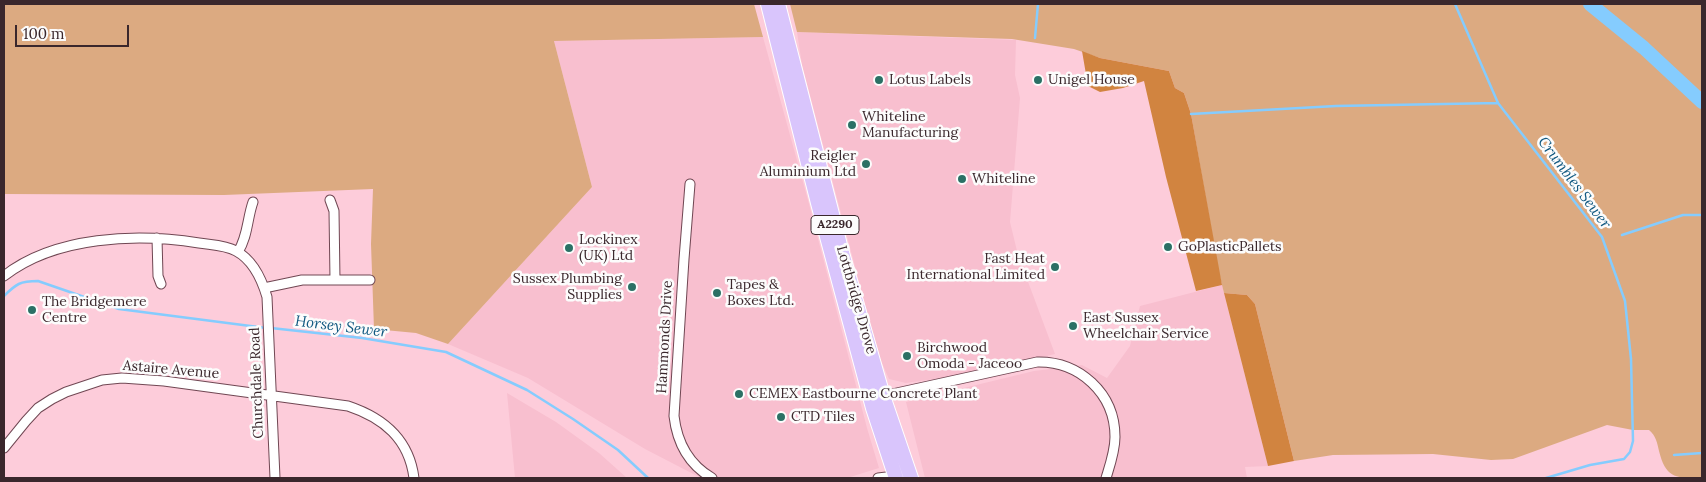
<!DOCTYPE html>
<style>
body{margin:0}
#map{position:relative;width:1706px;height:482px;overflow:hidden;background:#fdccda;font-family:Lora,serif}
canvas{display:block}
.frame{position:absolute;inset:0;border:5px solid #3a272c;pointer-events:none}
.scale{position:absolute;left:15px;top:25px;width:114px;height:22px;box-sizing:border-box;border:2px solid #3a272c;border-top:0;padding-left:6px;font-size:15px;line-height:18px;white-space:nowrap;color:#3a272c;-webkit-text-stroke:4px #fcfcfc;paint-order:stroke}
</style>
<div id="map">
<canvas width="1706" height="482"></canvas>
<div class="frame"></div>
<div class="scale">100 m</div>
</div>
<script>
const context = document.querySelector('canvas').getContext('2d');
context.lineJoin = 'round';
function paint(path, color) {
  context.fillStyle = color;
  context.fill(path, 'evenodd');
}
function stroke(path, color, width, dash) {
  context.strokeStyle = color;
  context.lineWidth = width;
  context.lineCap = dash ? 'butt' : 'round';
  context.setLineDash(dash || []);
  context.stroke(path);
}
function write(font, color, halo, rows, align = 'center') {
  context.font = font + ' Lora,serif';
  context.lineWidth = 5;
  context.setLineDash([]);
  context.textBaseline = 'middle';
  context.strokeStyle = halo;
  context.fillStyle = color;
  for (const [text, x, y, turn = 0] of rows) {
    context.save();
    context.translate(x, y);
    context.rotate((+turn || 0) * Math.PI / 180);
    context.textAlign = isNaN(turn) ? turn : align;
    if (halo) context.strokeText(text, 0, 0);
    context.fillText(text, 0, 0);
    context.restore();
  }
}
const built = new Path2D(`
 M797,32L1016,40L1015,75L1020,98L1010,222L1018,255L1055,354L971,374L906,383L889,379L878,354L802,65Z
 M763,37L809,204L867,428L879,468L847,478H701L645,449L528,378L448,344L592,187L554,41Z
 M1222,285L1268,466L1245,467L1247,478H925L906,402L1034,371L1082,365L1107,378L1130,346L1140,306Z
 M507,393L556,422L599,453L627,478H515Z`);
const green = new Path2D(`
 M4,4H754L763,37L554,41L592,187L448,344L416,333L374,329L371,244L373,189L224,195L4,194Z
 M790,4H1702V478C1676,478 1666,479 1659,451C1657,442 1656,436 1649,430H1633L1607,425L1513,459L1491,460L1433,454L1333,455L1294,461L1255,304L1247,295L1224,293L1219,273L1191,114L1184,93L1175,88L1169,71L1100,58L1074,49L1012,39L797,32Z`);
const forest = new Path2D(`
 M1082,51L1100,58L1169,71L1175,88L1184,93L1191,114L1222,285L1196,291L1166,177L1144,81L1123,88L1100,92L1088,86Z
 M1224,293L1247,295L1255,304L1294,461L1268,466Z`);
const stream = new Path2D(`
 M1455,4L1498,103L1602,237L1625,301L1631,359L1633,441L1630,452L1624,459L1590,465L1546,478
 M1035,38L1038,4
 M1191,114L1336,106L1498,103
 M1622,235L1683,215H1702
 M4,296C16,284 20,281 38,281L119,309L266,328
 M271,328L362,338L446,352L527,390L573,419L618,450L648,478
 M1674,455L1702,453`);
const river = new Path2D(`
 M1590,4L1644,48L1702,102`);
const street = new Path2D(`
 M690,184L684,259L674,416C677,442 688,464 712,478
 M330,200L334,211L335,280
 M157,238L158,276L161,284
 M238,252C248,236 247,219 253,202
 M4,276C55,236 137,233 199,243C211,245 225,245 236,251C253,260 262,280 267,297L275,478
 M264,288L302,280H370
 M879,399L883,396L1037,362C1079,361 1115,393 1115,437C1115,451 1110,465 1106,478
 M4,448L26,421L38,408L52,399L66,392L102,380L122,378L164,381L348,406C384,418 409,439 414,478
 M878,478L895,476`);
const primary = new Path2D(`
 M768,4L818,203L873,408L896,478
 M778,4L842,253L883,396L911,478`);
const markers = [
 [879,80,5,"#2b7065"],
 [1038,80,5,"#2b7065"],
 [852,125,5,"#2b7065"],
 [866,164,5,"#2b7065"],
 [962,179,5,"#2b7065"],
 [1168,247,5,"#2b7065"],
 [569,248,5,"#2b7065"],
 [1055,267,5,"#2b7065"],
 [632,287,5,"#2b7065"],
 [717,293,5,"#2b7065"],
 [32,310,5,"#2b7065"],
 [1073,326,5,"#2b7065"],
 [907,356,5,"#2b7065"],
 [739,394,5,"#2b7065"],
 [781,417,5,"#2b7065"]
];
const shields = [
 [835,225,48]
];
const shieldNames = [
 ["A2290",835,225]
];
const poiNames = [
 ["Lotus Labels",889,80],
 ["Unigel House",1048,80],
 ["Whiteline",862,117],
 ["Manufacturing",862,133],
 ["Reigler",856,156,"right"],
 ["Aluminium Ltd",856,172,"right"],
 ["Whiteline",972,179],
 ["Lockinex",579,240],
 ["(UK) Ltd",579,256],
 ["GoPlasticPallets",1178,247],
 ["Fast Heat",1045,259,"right"],
 ["International Limited",1045,275,"right"],
 ["Sussex Plumbing",622,279,"right"],
 ["Supplies",622,295,"right"],
 ["Tapes &",727,285],
 ["Boxes Ltd.",727,301],
 ["The Bridgemere",42,302],
 ["Centre",42,318],
 ["East Sussex",1083,318],
 ["Wheelchair Service",1083,334],
 ["Birchwood",917,348],
 ["Omoda - Jaceoo",917,364],
 ["CEMEX Eastbourne Concrete Plant",749,394],
 ["CTD Tiles",791,417]
];
const streetNames = [
 ["Lottbridge Drove",856,300,74],
 ["Hammonds Drive",665,337,-87],
 ["Astaire Avenue",171,370,5],
 ["Churchdale Road",257,383,-92]
];
const waterNames = [
 ["Crumbles Sewer",1574,183,53],
 ["Horsey Sewer",341,327,7]
];
paint(built, '#f8bfcf');
paint(green, '#dcaa81');
paint(forest, '#d18440');
stroke(stream, '#85ccfe', 2.5);
stroke(river, '#85ccfe', 14);
stroke(street, '#704753', 11);
stroke(primary, '#fff', 16);
stroke(street, '#fff', 9);
stroke(primary, '#d9c5fc', 14);
for (const [x, y, r, color] of markers) {
  const dot = new Path2D();
  dot.arc(x, y, r, 0, 2 * Math.PI);
  context.fillStyle = color;
  context.fill(dot);
  stroke(dot, '#fcfcfc', 2);
}
for (const [x, y, w] of shields) {
  const box = new Path2D();
  box.roundRect(x - w / 2, y - 9.5, w, 19, 4);
  context.fillStyle = '#fcfcfc';
  context.fill(box);
  stroke(box, '#3a272c', 1);
}
write('bold 12px', '#3a272c', null, shieldNames);
write('14px', '#3a272c', '#fcfcfc', poiNames, 'left');
write('14px', '#3a272c', '#fcfcfc', streetNames);
write('italic 15px', '#125981', '#fcfcfc', waterNames);
</script>
